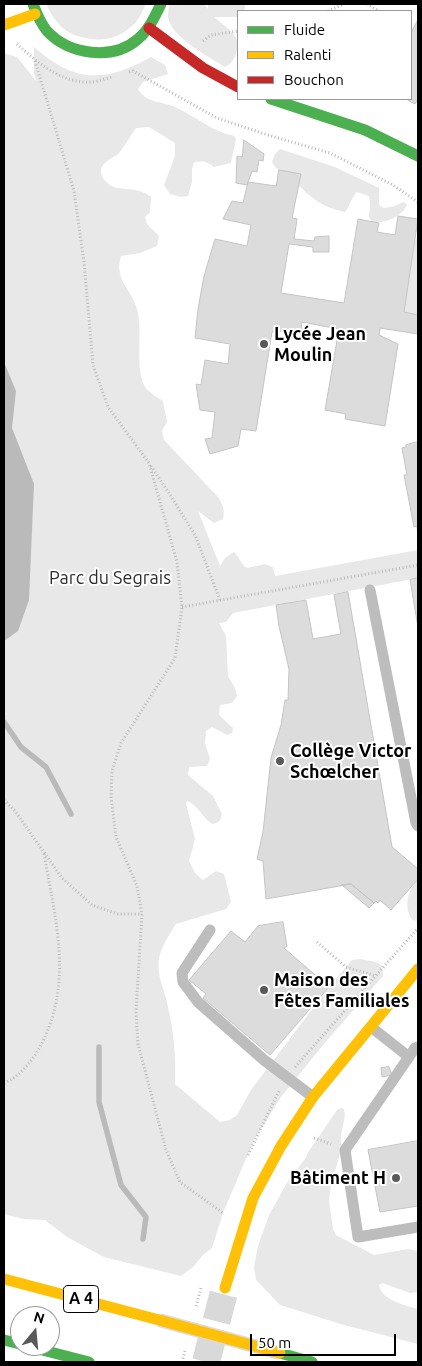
<!DOCTYPE html>
<meta charset="utf-8">
<style>
body{margin:0}
#map{position:relative;width:422px;height:1366px;overflow:hidden;background:#fff;font-family:Ubuntu,sans-serif}
canvas{display:block}
.frame{position:absolute;inset:0;border:5px solid #000;pointer-events:none}
.legend{position:absolute;left:237px;top:10px;width:175px;height:90px;box-sizing:border-box;background:#fff;border:1px solid #999;margin:0;padding:6px 9px;list-style:none;font-size:15px;color:#000}
.legend li{display:flex;align-items:center;gap:10px;height:25px}
.legend b{width:25px;border:1px solid #999}
.north{position:absolute;left:10px;top:1306px;width:50px;height:50px;box-sizing:border-box;background:#fff;border:1px solid #999;border-radius:50%;rotate:17deg;font-size:14px;font-weight:700;line-height:20px;text-align:center;color:#000}
.north::after{content:'';display:block;margin:auto;width:18px;height:22px;background:#595959;clip-path:polygon(50% 0,100% 100%,50% 72%,0 100%)}
.scale{position:absolute;left:250px;top:1334px;width:146px;height:22px;box-sizing:border-box;border:2px solid #000;border-top:0;padding-left:6px;font-size:15px;line-height:18px;white-space:nowrap;color:#000;-webkit-text-stroke:4px #fff;paint-order:stroke}
</style>
<div id="map">
<canvas width="422" height="1366"></canvas>
<div class="frame"></div>
<ul class="legend">
<li><b style="height:6px;background:#4caf50"></b>Fluide</li>
<li><b style="height:6px;background:#ffc107"></b>Ralenti</li>
<li><b style="height:6px;background:#c62828"></b>Bouchon</li>
</ul>
<div class="north">N</div>
<div class="scale">50 m</div>
</div>
<script>
const context = document.querySelector('canvas').getContext('2d');
context.lineJoin = 'round';
function paint(path, color) {
  context.fillStyle = color;
  context.fill(path, 'evenodd');
}
function stroke(path, color, width, dash) {
  context.strokeStyle = color;
  context.lineWidth = width;
  context.lineCap = dash ? 'butt' : 'round';
  context.setLineDash(dash || []);
  context.stroke(path);
}
function write(font, color, halo, rows, align = 'center') {
  context.font = font + ' Ubuntu,sans-serif';
  context.lineWidth = 4;
  context.setLineDash([]);
  context.textBaseline = 'middle';
  context.strokeStyle = halo;
  context.fillStyle = color;
  for (const [text, x, y, turn = 0] of rows) {
    context.save();
    context.translate(x, y);
    context.rotate((+turn || 0) * Math.PI / 180);
    context.textAlign = isNaN(turn) ? turn : align;
    if (halo) context.strokeText(text, 0, 0);
    context.fillText(text, 0, 0);
    context.restore();
  }
}
const green = new Path2D(`
 M46,4H146C142,12 139,20 132,26C117,40 99,42 81,37C78,36 73,35 70,33C59,27 51,15 46,4Z
 M169,4H204L208,9V4H245V11H238V17H214C220,22 231,30 235,36C241,46 235,63 225,67C209,57 169,36 168,16C168,12 169,7 169,4Z
 M34,47C75,83 104,83 151,57L165,65L168,74L143,82L138,89C146,103 161,101 175,107C195,116 211,131 234,136L236,139L231,163L214,167C207,161 203,161 194,162L192,169V182L188,196L181,197L170,194L164,185L175,156V143L149,127L136,128C130,136 124,148 118,154C114,157 109,159 105,163C94,172 107,186 117,188C131,190 139,188 151,197L150,212L145,217L147,224L159,236L157,246L140,253L121,256C114,278 129,287 136,306C144,329 135,361 143,383C147,392 155,396 163,401L167,422L162,431L164,440L218,497C223,505 225,510 223,519L214,523L198,511L220,566L225,558L234,552C241,559 239,562 247,568L265,564L273,567L275,576L418,550V578L233,613L226,622L219,623L226,636L228,676L235,688L237,696L232,703L220,705L219,715L233,728L232,733L227,735L212,727L206,731L205,743L210,759L207,766L189,767L188,775L213,796L222,814C221,820 219,823 212,824C203,818 198,805 187,801L186,804L195,839L189,861L195,873L203,880L216,871L224,874L231,902L226,909L176,924C169,935 162,945 159,958C156,976 165,990 168,1007C174,1033 176,1058 175,1084L220,1122L230,1120L237,1115L251,1090L329,987L352,960L360,959L376,962L382,966L383,976L323,1045L281,1097L254,1140L223,1213L212,1248L203,1255L192,1268L181,1276L104,1257L67,1237L45,1220L23,1219L4,1214V53L17,57L37,82L34,74Z
 M280,149L335,167L379,188V205L384,208L395,206L403,202L407,204C403,217 384,224 372,222L369,217L370,204L369,196L357,192C351,198 350,206 345,212C309,205 303,184 276,168L272,162L275,154Z
 M418,236V315L404,312L415,241Z
 M418,879V921L412,920C403,905 408,891 418,879Z
 M342,1108L344,1109L345,1116L341,1135V1150L331,1185L329,1201L333,1229L336,1235L374,1255L408,1249L418,1251V1292L410,1293L382,1283L379,1285C382,1301 405,1305 418,1309V1344L344,1325L280,1305L256,1280L254,1267L258,1246L269,1215L288,1181L305,1159L309,1151L337,1110Z`);
const water = new Path2D(`
 M4,362L16,391L12,428L34,484L29,600L18,631L4,641Z`);
const stream = new Path2D(`
 M4,722L21,747L46,767L71,814
 M99,1047V1102L121,1185L146,1217L143,1239`);
const building = new Path2D(`
 M418,20V99L415,104L406,99H411V33Z
 M244,140L264,154L263,161L259,160L257,172L252,171L247,185L236,183L237,156L242,157Z
 M279,170L301,174L292,218L297,219L294,239L314,241L315,237L329,236V252H313V247L289,244L281,293L344,303L358,219L379,223L377,232L395,235L398,216L418,219L404,312L418,315V334L380,328L379,335L398,344L385,426L345,419L346,414L325,410L339,329L301,322L302,329L272,332L256,431L241,429L238,446L210,454L205,439L212,438L215,412L200,410L196,384L201,385L205,360L228,364L230,344L195,338L198,309L204,276L215,239L247,246L251,225L223,219L232,201L243,203L248,182L276,186Z
 M418,442V536L417,526L414,527L404,475H407L402,448L406,447V445Z
 M418,578V627L410,580Z
 M348,592L392,847L418,869V879L391,910L380,900L378,903L376,901L374,903L351,884L266,899L263,861L257,859L263,832L271,758L281,725L285,700H288L289,669L279,626L276,605L306,600L313,639L341,634L334,595Z
 M351,884L374,903L369,908L342,885Z
 M283,922L287,946L284,948L329,987L270,1055L203,998L206,994L189,980L231,931L245,942L258,926Z
 M389,1067L392,1075L382,1077L381,1068Z
 M418,1141V1206L380,1212L368,1150Z`);
const secondaryTunnel = new Path2D(`
 M206,1362L225,1288`);
const path = new Path2D(`
 M367,4L379,11
 M328,11L344,4
 M203,41L211,35L238,31
 M17,44C37,62 62,84 91,82C98,82 106,78 113,77
 M35,61L74,191L84,262L93,365L108,407L149,463L177,562L182,607L175,658L121,743L112,771L111,797L116,837L137,886L142,914L136,1012L138,1044L166,1150L180,1182L223,1213
 M129,72L133,71L217,118L271,136L330,153L393,185L418,202
 M151,466L169,493L195,535L220,600
 M182,607L418,565
 M4,800L15,811L62,878L92,905L118,914H142
 M317,942L346,967L376,976
 M295,1067L418,928
 M4,1083C20,1077 33,1060 41,1045C74,982 55,919 44,853
 M314,1138L331,1144
 M248,1155L279,1091
 M196,1306L201,1288
 M182,1362L185,1351`);
const lane = new Path2D(`
 M370,590L416,823L418,826
 M210,930L182,973L183,982L198,1002L264,1060L313,1097
 M371,1027L409,1057
 M418,1047L415,1048L345,1150L358,1237L418,1227`);
const fast = new Path2D(`
 M33,4C37,14 40,23 47,31C69,55 113,61 138,39C149,30 155,16 161,4
 M271,99L365,130L418,156
 M4,1340L20,1344
 M27,1346L89,1362
 M280,1353L312,1362`);
const slow = new Path2D(`
 M4,25L35,14
 M4,1279L159,1320
 M225,1288L253,1198L281,1146L313,1097L418,969`);
const jam = new Path2D(`
 M149,28L203,68L238,87`);
const slowBridge = new Path2D(`
 M159,1320L280,1353`);
const markers = [
 [264,344,5,"#595959"],
 [280,761,5,"#595959"],
 [264,990,5,"#595959"],
 [396,1178,5,"#595959"]
];
const shields = [
 [81,1299,35]
];
const shieldNames = [
 ["A 4",81,1299]
];
const poiNames = [
 ["Lycée Jean",274,334],
 ["Moulin",274,355],
 ["Collège Victor",290,751],
 ["Schœlcher",290,772],
 ["Maison des",274,980],
 ["Fêtes Familiales",274,1001],
 ["Bâtiment H",386,1178,"right"]
];
const parkNames = [
 ["Parc du Segrais",110,578]
];
paint(green, '#e8e8e8');
paint(water, '#bababa');
stroke(stream, '#bababa', 5.5);
paint(building, '#dcdcdc');
stroke(building, '#c4c4c4', 1);
stroke(secondaryTunnel, '#d9d9d9', 28, [28, 14]);
stroke(path, '#b8b8b8', 3, [1, 2.5]);
stroke(lane, '#bdbdbd', 11);
stroke(fast, '#4caf50', 11);
stroke(slow, '#ffc107', 11);
stroke(jam, '#c62828', 11);
stroke(slowBridge, '#dbdbdb', 14, []);
stroke(slowBridge, '#ffc107', 11);
for (const [x, y, r, color] of markers) {
  const dot = new Path2D();
  dot.arc(x, y, r, 0, 2 * Math.PI);
  context.fillStyle = color;
  context.fill(dot);
  stroke(dot, '#fff', 2);
}
for (const [x, y, w] of shields) {
  const box = new Path2D();
  box.roundRect(x - w / 2, y - 13.5, w, 27, 4);
  context.fillStyle = '#fff';
  context.fill(box);
  stroke(box, '#000', 1);
}
write('bold 16px', '#000', null, shieldNames);
write('bold 18px', '#000', '#fff', poiNames, 'left');
write('18px', '#2d2d2d', '#fff', parkNames);
</script>
